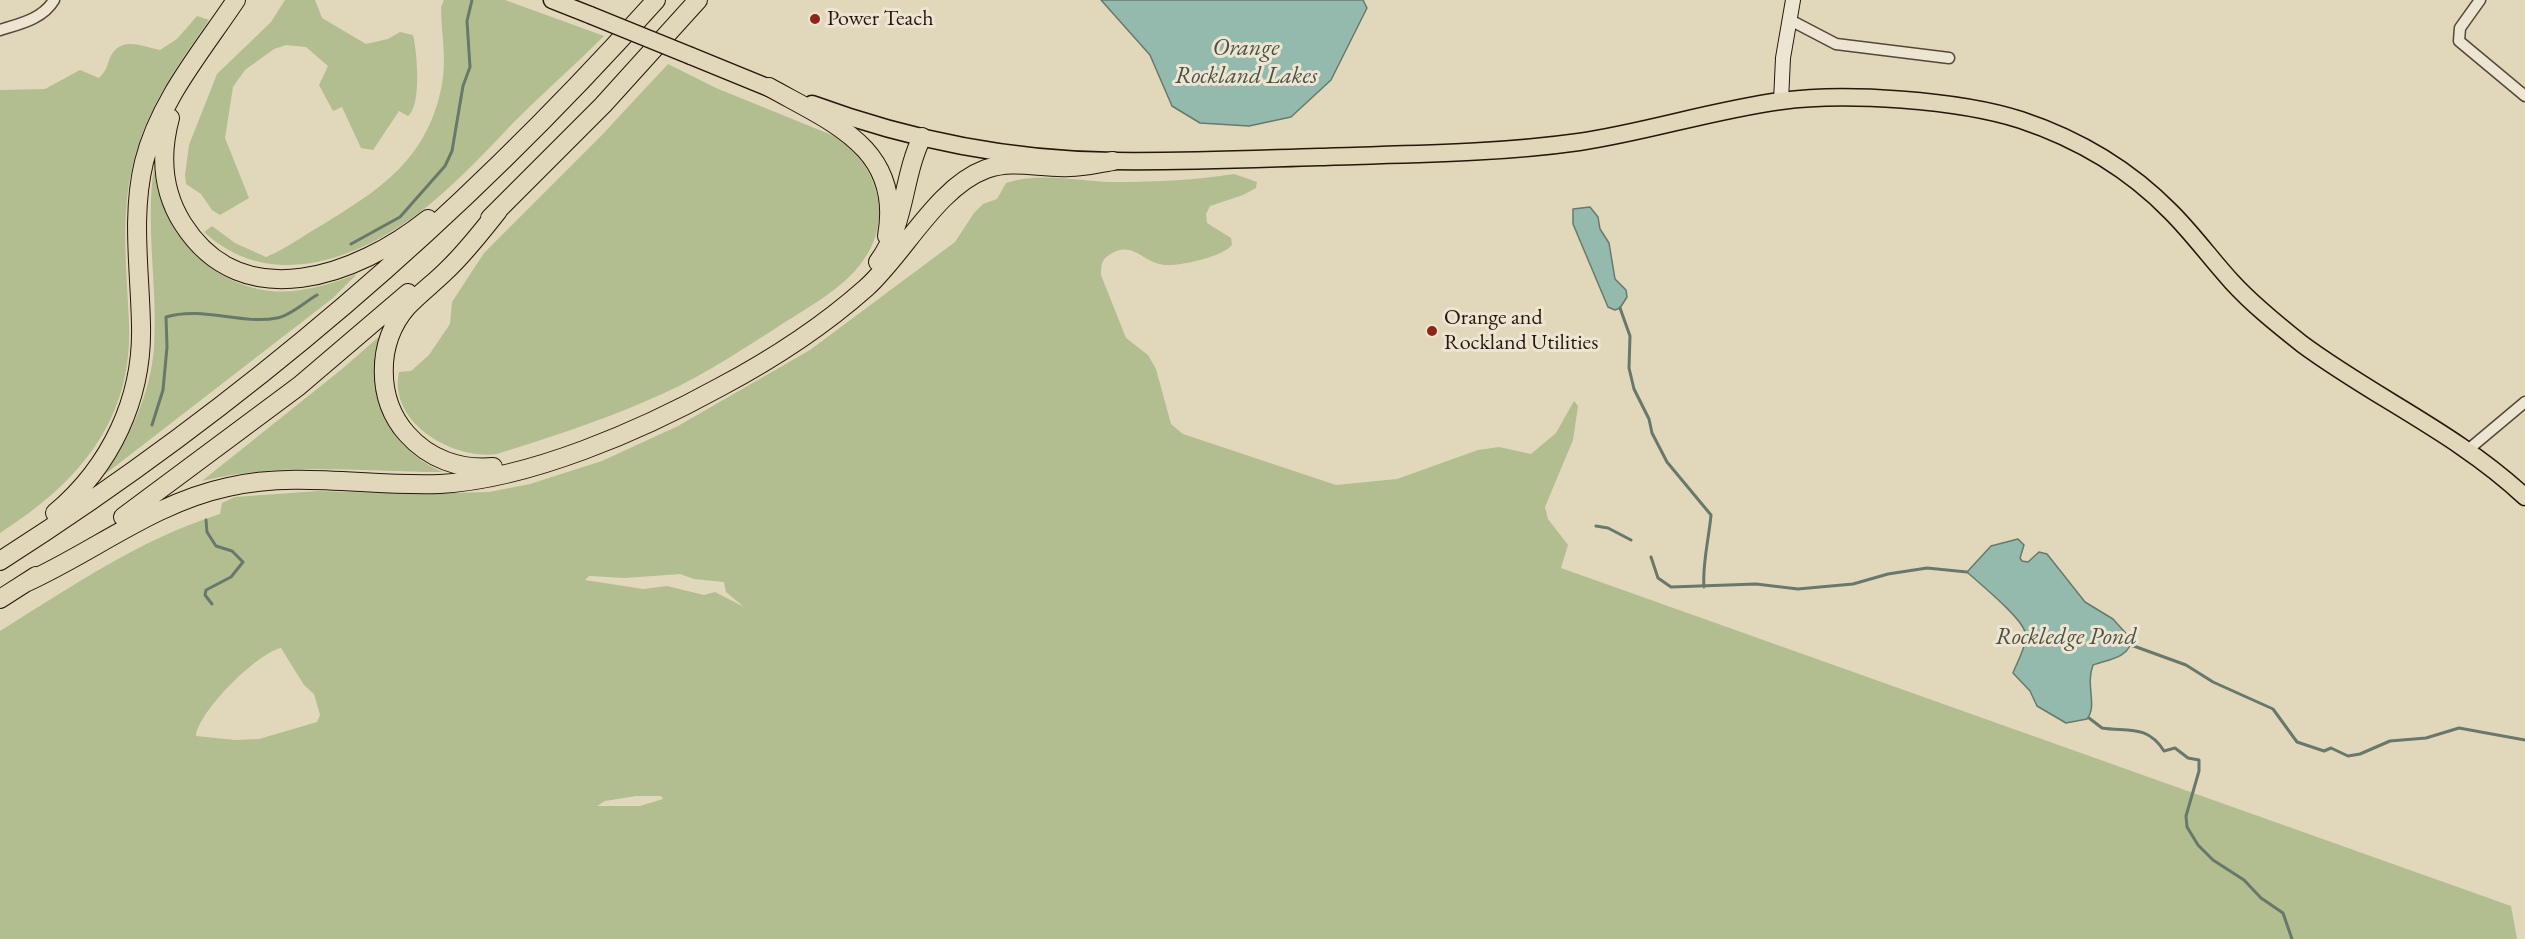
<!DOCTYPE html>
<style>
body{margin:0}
canvas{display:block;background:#e1d7ba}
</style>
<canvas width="2525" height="939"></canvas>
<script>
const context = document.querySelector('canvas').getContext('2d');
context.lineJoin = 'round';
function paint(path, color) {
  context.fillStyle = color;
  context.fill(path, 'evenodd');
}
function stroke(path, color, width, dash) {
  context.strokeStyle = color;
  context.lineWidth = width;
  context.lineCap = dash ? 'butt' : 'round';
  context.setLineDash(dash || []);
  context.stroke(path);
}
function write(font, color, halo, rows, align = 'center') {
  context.font = font + ' "EB Garamond",serif';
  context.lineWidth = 6;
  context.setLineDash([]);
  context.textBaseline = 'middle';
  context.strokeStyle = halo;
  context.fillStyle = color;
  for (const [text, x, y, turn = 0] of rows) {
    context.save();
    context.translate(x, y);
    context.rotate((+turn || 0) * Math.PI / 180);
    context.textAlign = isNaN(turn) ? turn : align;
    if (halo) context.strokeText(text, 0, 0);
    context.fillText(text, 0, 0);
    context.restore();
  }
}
const green = new Path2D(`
 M285,0H315L322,18L366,44L388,39L400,32L413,35C417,52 422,105 408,116L399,111L373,150L361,148L342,107L333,111L319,85L328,66L306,47L286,45L274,49L245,70L233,87L225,138L249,198L220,215L212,210L201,194L186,184L185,175L189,145L217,74L271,22Z
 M444,0H505L604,36C575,65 544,92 515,121C492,145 469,170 444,192C379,251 278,300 204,232L212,226L235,243L266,257C286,249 304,235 322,225C381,189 428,159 442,84C447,59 441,32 441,7Z
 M197,16L209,20C177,66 146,109 133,164C120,216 127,270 129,323C133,421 78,483 0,533V90L45,89L80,70L99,78C110,67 106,64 112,54C123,36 145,47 160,50L177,39Z
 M668,64L716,88L839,138C883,173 895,228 854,272C831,296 800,312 773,330C732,356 691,383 646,401C598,422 547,438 497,454C453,460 388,423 399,372L411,371L429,355L450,324L452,302L484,253L601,136Z
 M154,167C159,229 207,284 271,291C299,294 331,284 357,274L333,298L104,475C130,438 151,392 154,347C158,287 145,227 154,167Z
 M1234,174L1257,182L1256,188L1243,195L1210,206L1206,214L1207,223L1231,238L1232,245C1222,257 1181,266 1165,265C1142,263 1133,239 1109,255C1101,260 1101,266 1101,275L1126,338L1148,355L1156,369L1171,424L1183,434L1336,485L1397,479L1478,450L1499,447L1531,454L1556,433L1574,401L1578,406L1573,440L1545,507L1548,519L1568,545L1561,568L2511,906L2517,939H0V631C71,587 140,539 220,514L222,503L235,497L318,491L419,494L489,492L530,484L602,461L678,426L810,350L955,242L974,213L983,204L997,199L1006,183C1040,171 1082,182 1118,182C1157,182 1196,180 1234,174ZM680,574L694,579L724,582L726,592L744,607L715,592L704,595L667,586L643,589L585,580L589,576L625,578ZM281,648L304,685L314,694L320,715L317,722L259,739L235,740L196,736C198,712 257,653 281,648ZM636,796H661L663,799L640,806H597L605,801Z
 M382,334C361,390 388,449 443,472C359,472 285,461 202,481L342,369Z`);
const water = new Path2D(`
 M1101,0H1363L1367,8L1331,80L1291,117L1249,126L1200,123L1172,106L1150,55Z
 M1590,207L1598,217L1600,229L1609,243L1615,279L1626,290L1627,297L1620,308L1615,310L1608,307L1573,224V209Z
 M2018,539L2024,545L2020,558L2022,561L2028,562L2039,552L2047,554L2085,602L2113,619L2131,639C2131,658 2106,660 2093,665C2085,686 2098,705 2087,719L2066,723L2037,706L2030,691L2013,673C2017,662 2028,644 2025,632C2021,617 1979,583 1967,572L1991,546Z`);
const stream = new Path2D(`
 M351,244L400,217L445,166L452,151L463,86L470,67L467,21L472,0
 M1620,308L1630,336L1629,368L1634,389L1649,419L1652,433L1667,462L1711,515C1709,538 1702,565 1704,587
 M152,425L163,390L167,347L166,317C203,306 241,325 277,318C290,316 306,301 317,295
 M206,520L207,532L216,546L232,551L243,562L231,577L206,590L205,595L212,604
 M1596,526L1608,528L1631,540
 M1651,557L1658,578L1671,587L1756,584L1798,589L1853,584L1888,574L1927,568L1967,572
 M2131,645L2186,665L2213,682L2273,709L2297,742L2324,751L2331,748L2348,756L2360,754L2390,741L2426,738L2459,728L2525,740
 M2089,718L2102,728C2127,732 2147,724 2164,751L2175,748L2188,758L2199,760V771L2186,816L2187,827L2198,845L2213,860L2244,880L2261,898L2283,913L2292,939`);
const street = new Path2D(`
 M2480,0L2460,28L2459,41L2525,96
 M1790,20L1836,44L1949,58
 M0,30C19,24 43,19 54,0
 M2469,449L2525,402`);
const secondary = new Path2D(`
 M1781,101L1783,58L1793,0`);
const primary = new Path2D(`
 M552,0L590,15
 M691,56L779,92
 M812,104C907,139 1011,160 1113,161C1181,162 1250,159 1319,157C1406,154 1493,154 1579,142C1647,132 1713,110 1781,101C1845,92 1959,100 2021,120C2078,139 2129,169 2171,212C2193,234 2211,259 2232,282C2253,305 2278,325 2302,344C2375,398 2458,434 2525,497`);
const highway = new Path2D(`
 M769,87C831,122 903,148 887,236
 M170,118C160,155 162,191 183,224C243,318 358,275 428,219
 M490,218L603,105L698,0
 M878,262C906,224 902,178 922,137
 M493,467C460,470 429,459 407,434C376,399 376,343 407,307C419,294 434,283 447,270C466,252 482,231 498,211
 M55,513C111,466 143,398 141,325C140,271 131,215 144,162C159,101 202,51 236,0
 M123,517L299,386L408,293
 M0,561C244,405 463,216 656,0
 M25,583C94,552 153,503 228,487C298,471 369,487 440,484C530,479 642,430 720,387C771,360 822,327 866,288C904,254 937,187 986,169C1015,159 1041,169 1070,167C1084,167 1099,163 1113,161
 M0,599L36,576`);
const primaryBridge = new Path2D(`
 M590,15L691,56`);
const markers = [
 [815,19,6,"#8f2418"],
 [1432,331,6,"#8f2418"]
];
const poiNames = [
 ["Power Teach",827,19],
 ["Orange and",1444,318],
 ["Rockland Utilities",1444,343]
];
const waterNames = [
 ["Orange",1246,48],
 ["Rockland Lakes",1246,76],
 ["Rockledge Pond",2066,637]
];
paint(green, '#b2be90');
paint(water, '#94baae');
stroke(water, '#68796c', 1.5);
stroke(stream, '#68796c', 3);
stroke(street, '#554736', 13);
stroke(secondary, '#26170a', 16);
stroke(primary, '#26170a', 19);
stroke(highway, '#26170a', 20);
stroke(street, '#ece5d2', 10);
stroke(secondary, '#ece5d2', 14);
stroke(primary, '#e1d7ba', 16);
stroke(highway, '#e1d7ba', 18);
stroke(primaryBridge, '#26170a', 19, []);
stroke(primaryBridge, '#e1d7ba', 16);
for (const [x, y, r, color] of markers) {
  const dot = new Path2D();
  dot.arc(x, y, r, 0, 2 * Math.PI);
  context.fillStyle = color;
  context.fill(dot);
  stroke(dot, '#ece5d2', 2);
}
write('22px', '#26170a', '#ece5d2', poiNames, 'left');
write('italic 24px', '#4c5043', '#ece5d2', waterNames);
</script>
